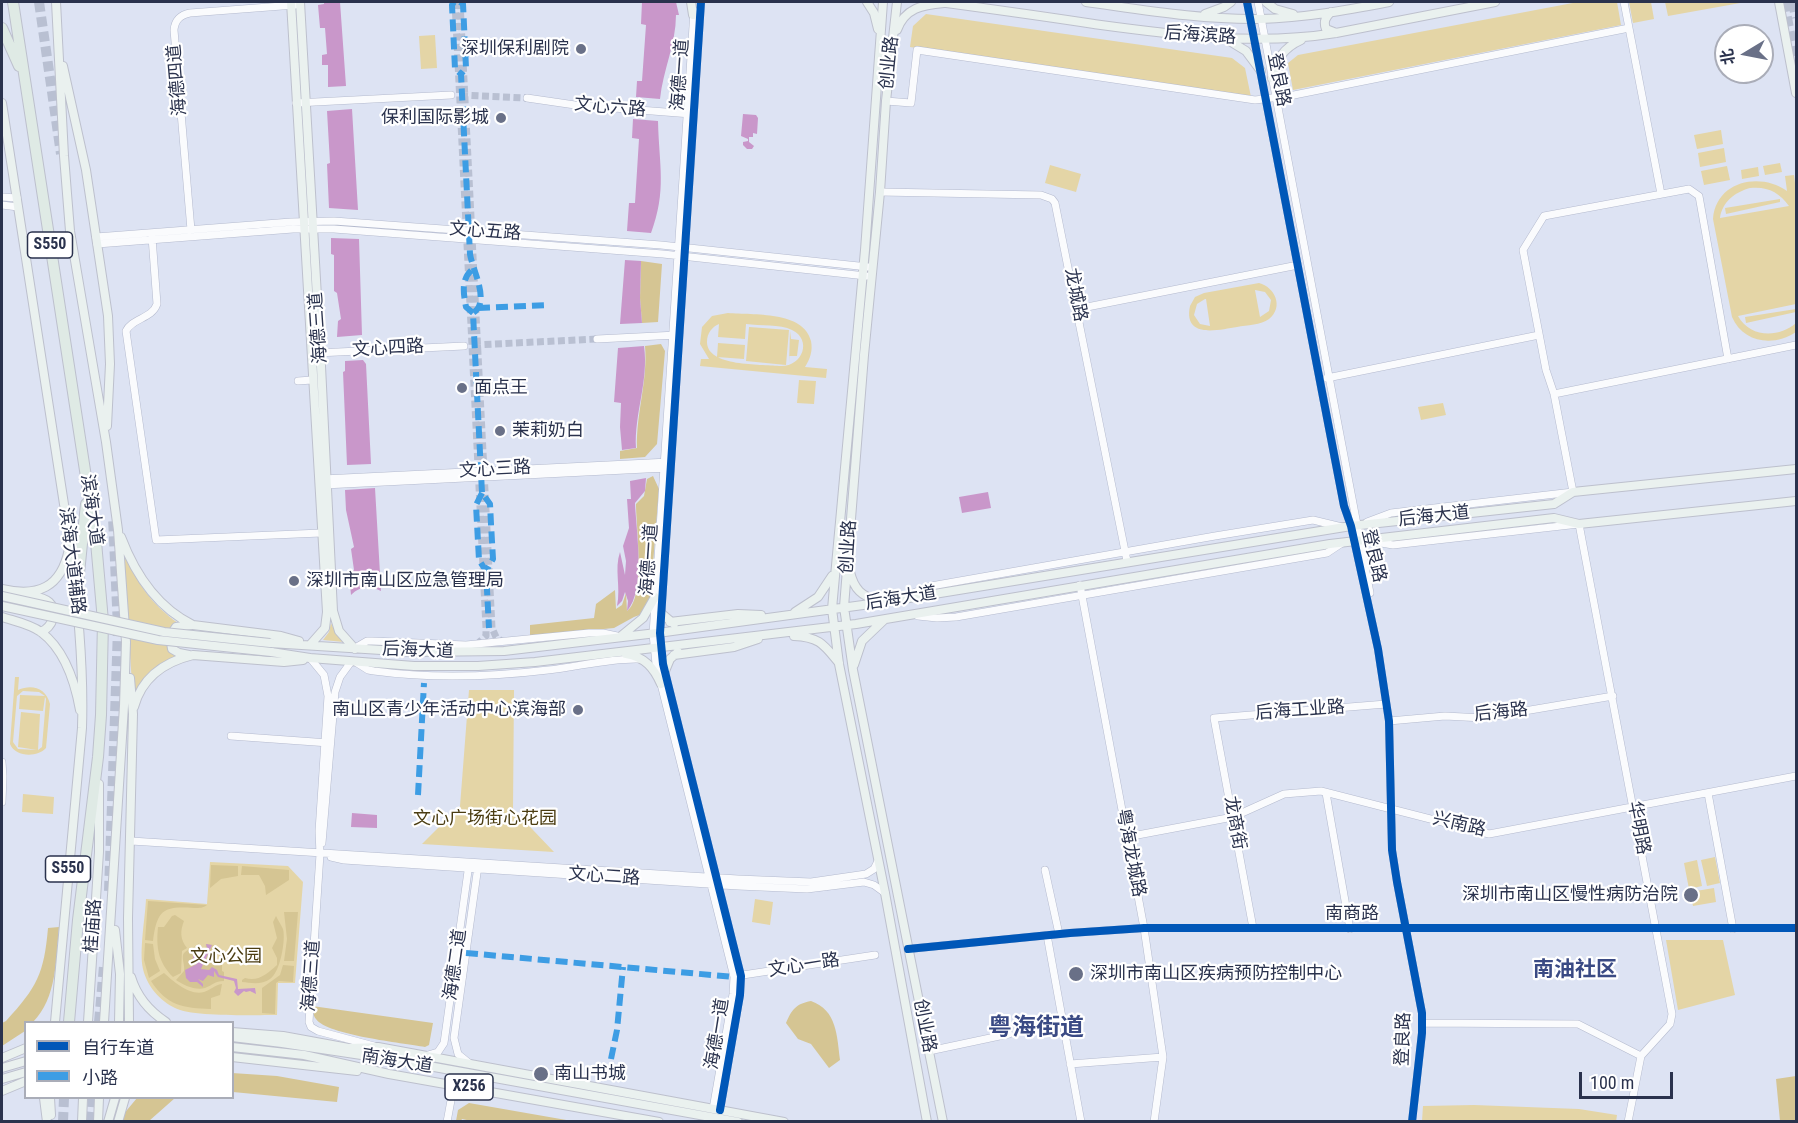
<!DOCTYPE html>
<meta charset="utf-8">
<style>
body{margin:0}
#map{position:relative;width:1798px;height:1123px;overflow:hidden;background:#dde3f3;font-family:"Roboto Condensed","Noto Sans SC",sans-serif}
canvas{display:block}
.frame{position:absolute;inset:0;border:3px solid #2a324d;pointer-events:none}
.legend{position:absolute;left:24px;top:1021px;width:210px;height:78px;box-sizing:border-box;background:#fff;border:2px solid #aaadb8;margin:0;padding:8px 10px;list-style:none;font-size:18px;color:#2a324d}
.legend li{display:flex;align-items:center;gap:12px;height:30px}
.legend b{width:30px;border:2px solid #aaadb8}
.north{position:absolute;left:1714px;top:24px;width:60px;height:60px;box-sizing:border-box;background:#fff;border:2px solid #aaadb8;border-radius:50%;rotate:260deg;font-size:16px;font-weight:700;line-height:24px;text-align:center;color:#2a324d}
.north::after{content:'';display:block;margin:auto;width:21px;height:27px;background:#697087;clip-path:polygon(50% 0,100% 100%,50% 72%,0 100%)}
.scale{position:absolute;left:1579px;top:1072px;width:94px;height:27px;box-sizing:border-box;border:3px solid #2a324d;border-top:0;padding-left:8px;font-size:18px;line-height:21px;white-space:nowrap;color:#2a324d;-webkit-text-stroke:4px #fff;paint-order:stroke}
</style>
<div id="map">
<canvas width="1798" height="1123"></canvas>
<div class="frame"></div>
<ul class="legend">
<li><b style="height:8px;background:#0057b8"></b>自行车道</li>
<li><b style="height:8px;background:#3d9de4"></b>小路</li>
</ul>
<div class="north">北</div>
<div class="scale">100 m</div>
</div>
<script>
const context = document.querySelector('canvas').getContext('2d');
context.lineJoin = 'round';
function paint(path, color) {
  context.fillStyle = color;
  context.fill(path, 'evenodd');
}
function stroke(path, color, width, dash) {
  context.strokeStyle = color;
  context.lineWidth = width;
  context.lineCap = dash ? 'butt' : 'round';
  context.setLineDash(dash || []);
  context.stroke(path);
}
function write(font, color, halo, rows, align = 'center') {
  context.font = font + ' "Roboto Condensed","Noto Sans SC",sans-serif';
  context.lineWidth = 4.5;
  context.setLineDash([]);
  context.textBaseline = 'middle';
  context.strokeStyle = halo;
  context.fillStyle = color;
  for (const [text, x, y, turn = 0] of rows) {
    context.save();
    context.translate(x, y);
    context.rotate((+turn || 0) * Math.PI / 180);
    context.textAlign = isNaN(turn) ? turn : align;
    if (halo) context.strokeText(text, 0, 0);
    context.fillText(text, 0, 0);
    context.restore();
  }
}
const green = new Path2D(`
 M1578,2H1617L1621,25L1293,90L1288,63L1298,55Z
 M1629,2H1651L1654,19L1633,23Z
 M1665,2H1746L1668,16Z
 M926,14L1232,58L1245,68L1251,97L910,47L913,26Z
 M435,35L437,68L421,69L419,36Z
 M1721,130L1723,144L1697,149L1694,135Z
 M1724,148L1726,162L1700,167L1698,153Z
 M1780,163L1782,172L1765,175L1763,166Z
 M1050,165L1081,174L1076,192L1045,183Z
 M1727,166L1730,180L1704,185L1701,171Z
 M1758,167L1759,176L1742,179L1741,170Z
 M1794,175L1796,191V304L1738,316C1750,338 1779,338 1796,323V332C1774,347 1743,343 1732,317L1713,219C1716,181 1760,172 1787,191L1785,176ZM1750,188C1767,186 1779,192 1789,206L1720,218C1722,202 1735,192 1750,188Z
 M1780,199V202L1726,214L1725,208Z
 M1259,283C1275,287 1284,307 1269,319C1261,325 1247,325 1237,327C1218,330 1183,339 1190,306L1195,297L1204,293ZM1255,290L1265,292L1271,300L1269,311L1260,317ZM1205,299H1206L1210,326L1200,324L1194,315L1197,304Z
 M1796,309V312L1746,323L1745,317Z
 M728,313C753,315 804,311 811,341C813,351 810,359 805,367L827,369L826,378L700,366L701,359H709L700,344L702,327L712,316ZM719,324L718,337L745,339L746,324C760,326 780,324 792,330C813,340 802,368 779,366C761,364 707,367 707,342C707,333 712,327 719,324Z
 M749,327L789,330L786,365L746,361Z
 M790,331L791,339L799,340L797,356H789V364Z
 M718,343L745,345L744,359L717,357Z
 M799,380L816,381L814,404L797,403Z
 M1443,403L1446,415L1421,420L1418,407Z
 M123,549C135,581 151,604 178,623L167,640L169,649L177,657L133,699Z
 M331,623L336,634L344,642L323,640L329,632Z
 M15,677H19L18,690C32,684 46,688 50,704L46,748C37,758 15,757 10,744ZM23,691L39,692L45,696L20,695L19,709L43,711L45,697L46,699L42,747L38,750L40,714L21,712L18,747L37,750L18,749L13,742L17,696Z
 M469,690H514L513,809L554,852L422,844L460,806Z
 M23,794L54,797L53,814L22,812Z
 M1715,857L1720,883L1707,886L1701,860Z
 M1697,860L1702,886L1689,889L1684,863Z
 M210,862L288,866L303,882L295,983H278L277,1015C255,1015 191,1017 175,1008C160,1001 147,986 143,969C139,950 145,920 146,899L207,904Z
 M1714,888L1716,902L1693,906L1690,892Z
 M755,899L773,902L770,925L752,922Z
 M1666,940H1723L1735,995L1678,1010Z
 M1474,1105L1579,1109L1617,1115L1616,1122L1422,1121L1423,1106Z`);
const forest = new Path2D(`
 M641,261L662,264L658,322L642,323L640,298Z
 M661,344L665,351L657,444L645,457L620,459V451L637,448C636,413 648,380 645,346Z
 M653,476L659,489L650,601L645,613L634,617L614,628L530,636V625L594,618L596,604L615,590L616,609L622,605L626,593L627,611C646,598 636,526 636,504L644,496L647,479Z
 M211,865L238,866V876L221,879L210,888Z
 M242,866L289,870V880L266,895L265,886L259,875H241Z
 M148,901L207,905C203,908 200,908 194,908C164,906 157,909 153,941L145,940Z
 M284,912H298L294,961H284L287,939Z
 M175,915L184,921C180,931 180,939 187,948L182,951L181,973L173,977C158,962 156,947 158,927H164L172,916Z
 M276,916C278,920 281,925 283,929C286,940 280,973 270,979C262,985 251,983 242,982V980L245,978C258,982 267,974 277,965V958L272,948L277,938L273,922Z
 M59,927C56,959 57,998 33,1022H26L25,1031L2,1046V1023L6,1021C37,987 44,974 48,928Z
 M145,943L153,944L155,959L160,971L149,978L144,960Z
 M199,943L198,953L205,954L206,944L214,945L213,962L222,963V971L224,972V981C214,981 213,985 205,988C196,991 183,985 176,980L184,971C185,966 182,960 183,955C184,950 195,948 199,943Z
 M283,965L294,966L293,982L279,981L276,983L275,1014L262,1013V988L280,975Z
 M164,973C174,982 190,996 204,992C211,990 214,985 222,984L220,995L211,998V1009C183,1008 167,1006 151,981Z
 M811,1001C837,1010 837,1036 840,1060L829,1068L811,1044L798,1039L786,1023C792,1009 796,1004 811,1001Z
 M312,1006L433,1023L429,1045L425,1047C403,1043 327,1035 316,1019C313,1016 313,1010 312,1006Z
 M232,1073L277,1076L339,1087L337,1102L233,1092Z
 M1796,1076V1121H1780L1776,1079Z
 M137,1098H175L149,1121L117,1122Z
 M469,1103L572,1121L476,1122L462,1119L461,1121H456L458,1110Z`);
const water = new Path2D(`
 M324,2H340L346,86L328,87V65H322V55L327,54L325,28H320L318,5L324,4Z
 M642,2H676L679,15H676C676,44 663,70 660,99L636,97L637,81H642L646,25L641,24Z
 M352,109L358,210L329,208L327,164L330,163L327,111Z
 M743,114L756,115L758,118L757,134L753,133V137H749V142L754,146L752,149H747L743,145V142L748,141V139L741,136Z
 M633,119L658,121C659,166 667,190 651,233L627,231L629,203H635L639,139L632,138Z
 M331,238L359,239L362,335L337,337L338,321L341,319L337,293L334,291V255L331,254Z
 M625,260L641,261L640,298L642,323L620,324Z
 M644,346C649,381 634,414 636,448L622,450L620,427L621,403L614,402L618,348Z
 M363,360L366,364L371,464L347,465L343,372L345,371V361Z
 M646,478L645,491L635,503C636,530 646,590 627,611L628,601L625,592L622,601L617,606C621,587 614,569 620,552L625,575L626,561L623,546L629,528L627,499H631L630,481Z
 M375,488L381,591C370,585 360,586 351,595L349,575L354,570L351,549L354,547L346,510L345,490Z
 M988,492L991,508L962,513L959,497Z
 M352,813L377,815V828L351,827Z
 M206,944L212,945L201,969L209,970L212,967L217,970L219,975L237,979L238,989L255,988L256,994L250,991L246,992L244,991L238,996L234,992L236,988L234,981L218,977L214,971V977L208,975L203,981L198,979L203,984V987L197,982H190L186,978L185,970L197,964L193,958V951L205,954L208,951Z`);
const minorTunnel = new Path2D(`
 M455,2L486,628V636L477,644
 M460,2L492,628L496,637L503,642
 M461,95L527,98
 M474,345L597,339`);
const highwayTunnel = new Path2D(`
 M39,2L61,154
 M1784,2L1796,65
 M1793,2L1796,18
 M109,891L118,628L113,517
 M99,1022L104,966
 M63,1122L64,1098
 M91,1122L93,1098`);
const minor = new Path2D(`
 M701,2L660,633L663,664L741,976L740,995L720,1110
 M1247,2L1344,506L1351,526L1378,649L1389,721L1392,850L1397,882L1422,1013V1033L1412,1122
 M1258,2L1370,593
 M1624,2L1661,194
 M694,11L653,634L656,664L734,977L733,994L713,1109
 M527,98L575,105L691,114
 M886,101L911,103L917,50L1255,100L1289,96L1629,28
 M296,103L451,95
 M880,192L1041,195L1052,199L1055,203L1127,561
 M2,197L17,198
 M2,205L18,207
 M191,230L174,30C175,20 180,15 190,13L295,5
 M96,237L291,222L334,221L661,245L868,267
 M152,237L157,304C152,319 132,318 126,331L156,540L321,533
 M97,244L293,229H334L663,254L866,276
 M1077,309L1298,265
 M597,339L677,335
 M317,353L464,346
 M1327,378L1539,335
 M298,381L312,380
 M1554,394L1796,345
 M323,479L669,462
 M324,485L666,468
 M1367,522L1391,513L1573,492L1554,394L1546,370L1523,250L1544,216L1689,189L1699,196L1728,359
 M1369,541L1393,545L1579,524L1672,1014L1670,1024L1641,1056L1628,1122
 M1080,585L1144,928L1163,1057L1154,1122
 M903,597L931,586L1215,536L1313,520L1342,527
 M918,616L937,618L956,617L1327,553L1342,543
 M355,648L367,641H372L466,645L589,633H603L617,636
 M310,658L324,675L328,696L319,831L320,854L309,1022L311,1027L318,1031L374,1046
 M357,663L368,670L374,671C433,679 490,677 548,670C577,667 610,658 639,659
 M1389,721L1445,716L1483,718L1613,696
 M231,736L329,743
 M2,762L3,776L2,802
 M1326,793L1350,929
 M1708,793L1733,929
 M1127,837L1233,817L1284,794L1321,791L1489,834L1796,776
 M131,841L738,879L811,882L866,874L874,869L878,861
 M322,843L335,692L340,677L351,662
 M331,857L344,860L738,886L807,889L864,882L874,885L885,893
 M1045,870L1059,934
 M1253,928L1214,718L1386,704
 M1047,935L1081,1122
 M908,949L1070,933L1144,928H1796
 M736,976L875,955
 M1422,1023L1578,1024L1641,1056
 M929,1051L1009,1034
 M428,1055L438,1052L444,1043L469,864
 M469,1063L458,1054L454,1038L478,866
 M1070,1064L1163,1057
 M447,1122L454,1084`);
const major = new Path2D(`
 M56,2L64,156L70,231L106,442L118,530L126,642L124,706L104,1022
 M291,2L327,612L325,628L310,645
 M300,2L321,366L333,611L339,631L355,649
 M691,2L693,15
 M867,2L874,13L878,29
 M883,2L865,250L832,609L839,664L885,893L927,1122
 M897,2L886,101L880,192L864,355L844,607L853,670L943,1122
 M939,2C991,9 1042,16 1094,24C1175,35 1255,46 1336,33L1495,2
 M1086,2C1144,10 1202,20 1261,19C1304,18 1347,10 1389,2
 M1266,2L1275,9L1293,14
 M1779,2L1796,93
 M1331,12C1326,17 1323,21 1326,29L1336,33
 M1205,14L1224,7L1231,2
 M897,30C905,8 922,5 944,3
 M1228,40L1246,51L1261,71
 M63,66L86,170L108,316L110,364L107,426
 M1272,78C1276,60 1283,48 1301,40
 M2,103L70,543C78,604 84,666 82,728L55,1022
 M121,537C135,574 156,607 193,625L281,636L299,641
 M850,572C854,589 862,597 878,600
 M2,589C38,597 61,588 69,549
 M25,594C32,596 43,597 49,602C59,612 52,627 41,632
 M795,612L818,597L832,576
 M661,613L674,624
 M2,617C14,621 30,624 41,632C65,650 75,682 80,710
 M670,622L738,614L761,615
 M621,636L643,618L655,597
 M794,636C820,637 824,645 839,663
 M270,643L413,652L504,651L665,632L885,602L1351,526L1554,504L1573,492L1796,469
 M271,652L310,658L414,666H478L535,662L856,624L1330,544L1554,518L1579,524L1796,501
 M626,654C645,657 654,668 661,684
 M189,655L179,653L172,649L170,636L176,627L192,625
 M674,655L734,647L758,639
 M854,665L862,641L884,620
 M665,671L670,659L678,652
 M134,707C142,677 164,662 193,655L284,662L303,660
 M115,930L120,974L119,1022
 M131,977C137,997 149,1011 166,1022
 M88,1022L99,852V784
 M129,1022L128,918L133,714L130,678
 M232,1032L283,1036L354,1049
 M232,1037L282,1043L401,1061L738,1122
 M232,1047L304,1055L389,1074L659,1122
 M350,1048L378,1047L784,1122
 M232,1057L357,1071
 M2,1058L26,1048
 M2,1068L26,1061
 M2,1079L26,1072
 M2,1091L26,1081
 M44,1098L47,1122
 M50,1098L51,1115
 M82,1122L83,1098
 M98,1122L99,1098
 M108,1122L115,1098
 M118,1122L125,1098`);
const highway = new Path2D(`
 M13,2L96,542L103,621L101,715L98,757L78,920L69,1022
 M2,28L19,66
 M77,593L86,504`);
const majorBridge = new Path2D(`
 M2,596L164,632L270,643
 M2,606L158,640L271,652`);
const quiet = new Path2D(`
 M454,2L452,5L455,69L461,74
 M460,2L463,4L466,68L461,74L470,254C472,269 491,302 473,313L482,493L490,504L491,524L493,559L486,571L489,628
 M478,308L547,305
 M473,313L466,307C463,291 461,278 474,268
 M482,493L476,505L479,560L486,571
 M418,795L424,683
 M466,953L734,977
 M611,1059L617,1030L623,967`);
const cycleway = new Path2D(`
 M701,2L660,633L663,664L741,976L740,995L720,1110
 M1247,2L1344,506L1351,526L1378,649L1389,721L1392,850L1397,882L1422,1013V1033L1412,1122
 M908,949L1070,933L1144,928H1796`);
const markers = [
 [581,49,6,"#697087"],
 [501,118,6,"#697087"],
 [462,388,6,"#697087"],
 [500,431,6,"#697087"],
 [294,581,6,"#697087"],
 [578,710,6,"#697087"],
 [1691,895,8,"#697087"],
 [1076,974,8,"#697087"],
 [541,1074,8,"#697087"]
];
const shields = [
 [50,245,45],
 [68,869,45],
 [469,1087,48]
];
const shieldNames = [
 ["S550",50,245],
 ["S550",68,869],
 ["X256",469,1087]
];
const streetNames = [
 ["后海滨路",1200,36,4],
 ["创业路",890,63,-84],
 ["海德一道",681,75,-86],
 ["海德四道",178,80,-95],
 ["登良路",1278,80,79],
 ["文心六路",610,108,5],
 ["文心五路",485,232,4],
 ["龙城路",1075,295,79],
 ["海德三道",319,328,-94],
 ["文心四路",388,349,-3],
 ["文心三路",495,470,-3],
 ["滨海大道",91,510,82],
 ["后海大道",1434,517,-6],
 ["创业路",849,547,-86],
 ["登良路",1373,556,77],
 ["海德一道",650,560,-86],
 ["滨海大道辅路",71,561,83],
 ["后海大道",901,599,-9],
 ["后海大道",418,651,2],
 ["后海工业路",1300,711,-4],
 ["后海路",1501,713,-6],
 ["龙商街",1234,823,80],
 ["兴南路",1459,825,13],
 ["华明路",1638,828,79],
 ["粤海龙城路",1130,853,79],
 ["文心二路",604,877,4],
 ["南商路",1352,914],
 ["桂庙路",94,926,-86],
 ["海德二道",456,965,-82],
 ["文心一路",804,966,-9],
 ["海德三道",312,976,-86],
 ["创业路",924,1026,79],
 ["海德一道",718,1034,-81],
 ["登良路",1404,1039,-88],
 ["南海大道",397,1062,9]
];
const poiNames = [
 ["深圳保利剧院",569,49,"right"],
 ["保利国际影城",489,118,"right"],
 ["面点王",474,388],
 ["茉莉奶白",512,431],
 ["深圳市南山区应急管理局",306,581],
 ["南山区青少年活动中心滨海部",566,710,"right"],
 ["深圳市南山区慢性病防治院",1678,895,"right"],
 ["深圳市南山区疾病预防控制中心",1090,974],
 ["南山书城",554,1074]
];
const parkNames = [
 ["文心广场街心花园",485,819],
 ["文心公园",226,957]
];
const quarterNames = [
 ["南油社区",1575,971]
];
const districtNames = [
 ["粤海街道",1036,1029]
];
paint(green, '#e4d5a6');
paint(forest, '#d5c593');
paint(water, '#c997ca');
stroke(minorTunnel, '#b9c0d2', 7, [7, 3.5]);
stroke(highwayTunnel, '#b9c0d2', 10, [10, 5]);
stroke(minor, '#b4bace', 8);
stroke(major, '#bdc0cd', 10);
stroke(highway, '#bdc0cd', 12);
stroke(minor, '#fafbfd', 7);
stroke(major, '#eaf1ef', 8);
stroke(highway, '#dfeae5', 10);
stroke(majorBridge, '#bdc0cd', 10, []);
stroke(majorBridge, '#eaf1ef', 8);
stroke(quiet, '#3d9de4', 6, [12, 6]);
stroke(cycleway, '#0057b8', 8);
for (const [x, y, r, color] of markers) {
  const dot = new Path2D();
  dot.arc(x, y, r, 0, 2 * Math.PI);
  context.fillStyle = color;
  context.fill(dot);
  stroke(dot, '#fff', 2);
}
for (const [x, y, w] of shields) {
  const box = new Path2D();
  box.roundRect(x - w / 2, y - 13, w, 26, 4.5);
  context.fillStyle = '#fff';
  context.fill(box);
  stroke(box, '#2a324d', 1.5);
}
write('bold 16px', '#2a324d', null, shieldNames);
write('18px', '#2a324d', '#fff', streetNames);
write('18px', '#2a324d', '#fff', poiNames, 'left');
write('18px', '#4b3d12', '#fff', parkNames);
write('bold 21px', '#3a4a84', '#fff', quarterNames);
write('bold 24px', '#3a4a84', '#fff', districtNames);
</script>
